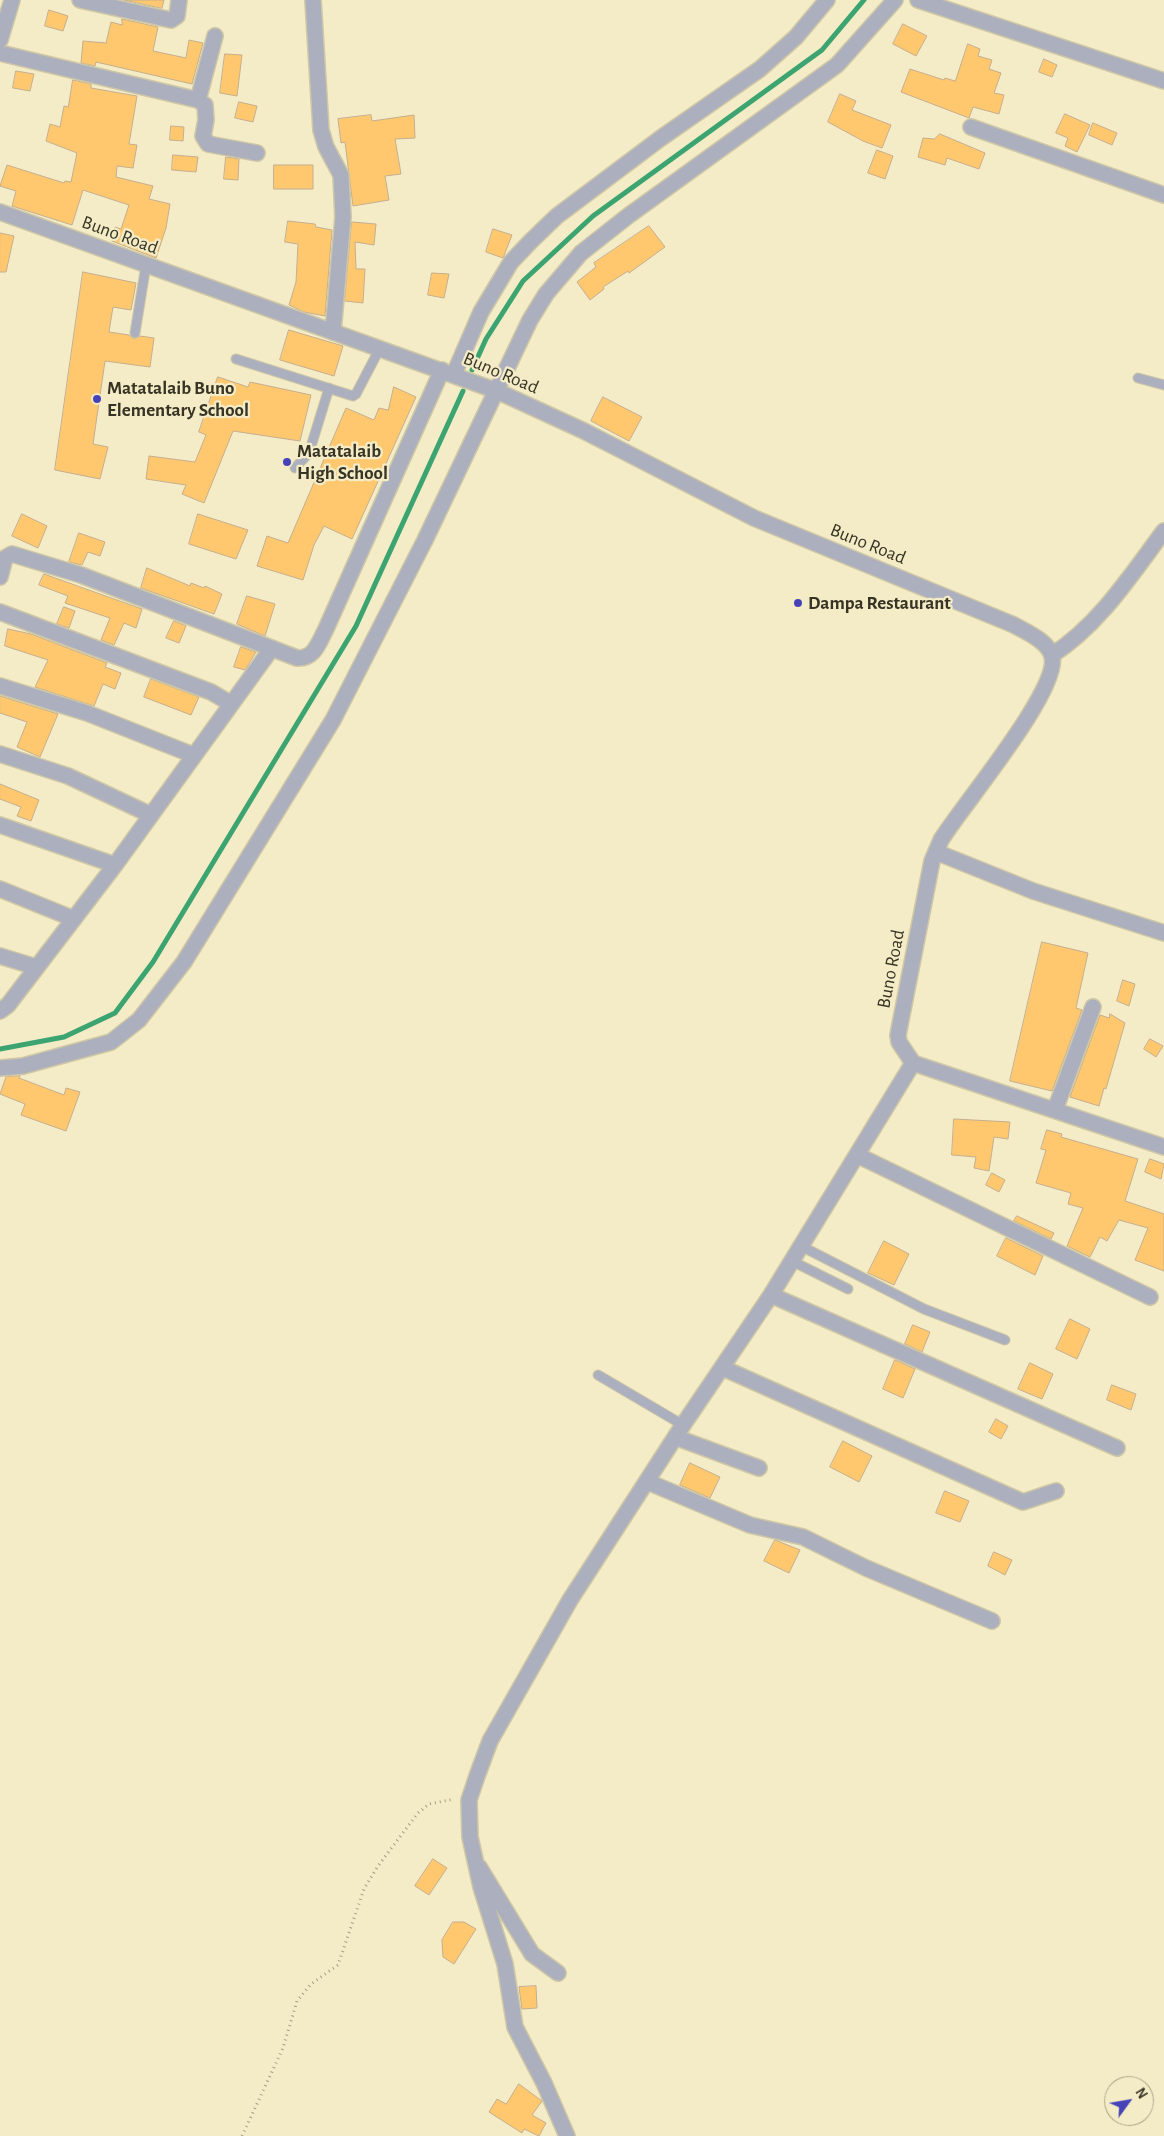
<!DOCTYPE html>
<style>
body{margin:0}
#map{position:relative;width:1164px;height:2136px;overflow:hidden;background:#f4ecc6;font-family:"Alegreya Sans",sans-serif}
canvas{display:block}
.north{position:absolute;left:1104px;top:2076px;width:50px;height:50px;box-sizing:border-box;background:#f4ecc6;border:1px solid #a8a286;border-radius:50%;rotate:58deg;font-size:14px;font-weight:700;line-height:20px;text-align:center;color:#373425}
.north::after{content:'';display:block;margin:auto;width:18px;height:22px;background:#4643b9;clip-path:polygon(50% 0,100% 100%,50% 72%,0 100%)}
</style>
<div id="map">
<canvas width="1164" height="2136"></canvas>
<div class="north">N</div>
</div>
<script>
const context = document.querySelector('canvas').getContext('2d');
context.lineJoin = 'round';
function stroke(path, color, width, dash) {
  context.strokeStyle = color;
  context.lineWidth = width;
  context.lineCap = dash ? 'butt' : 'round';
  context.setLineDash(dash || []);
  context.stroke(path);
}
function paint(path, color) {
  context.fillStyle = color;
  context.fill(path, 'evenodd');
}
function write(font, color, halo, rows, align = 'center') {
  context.font = font + ' "Alegreya Sans",sans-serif';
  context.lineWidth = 4.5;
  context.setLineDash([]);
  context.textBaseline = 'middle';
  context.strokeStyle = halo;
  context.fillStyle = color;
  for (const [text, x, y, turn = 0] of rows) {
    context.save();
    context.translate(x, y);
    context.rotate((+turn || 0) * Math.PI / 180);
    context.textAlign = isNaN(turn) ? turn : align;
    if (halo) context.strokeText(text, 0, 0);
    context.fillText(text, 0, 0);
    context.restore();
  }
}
const stream = new Path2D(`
 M472,370L486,339L523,281L593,216L822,50L864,0
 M0,1049L64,1037L115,1013L153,962L356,626L463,391`);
const building = new Path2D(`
 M124,0H164L162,8Z
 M49,10L68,16L63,31L45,26Z
 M122,19L158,27L153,51L186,58L189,40L203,43L192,84L96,62L95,66L81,63L83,41L106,43L111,22L122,25Z
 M903,24L927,36L916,56L893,44Z
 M968,44L980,49L978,56L992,60L989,69L1001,73L994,93L1004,95L999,114L973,107L969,118L901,92L910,69L944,80L945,78L955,81Z
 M225,54L242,55L237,96L220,93Z
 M1044,59L1057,65L1052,77L1039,72Z
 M16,71L34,74L30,91L13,88Z
 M73,80L91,84V88L137,96L129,144L137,145L133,168L117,166L116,177L153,186L149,199L170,204L166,228L156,258L112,241L115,227L121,229L129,205L83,190L72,225L12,206L16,191L0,186L7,165L64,183L65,181L71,182L77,153L46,141L50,124L60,127L64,106L68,107Z
 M840,94L856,101L852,110L891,125L882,148L863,141L828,122Z
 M239,102L257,106L253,122L235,118Z
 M1065,114L1090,125L1077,152L1065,146L1068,138L1056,133Z
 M371,115L372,121L414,115L415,138L395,139L401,174L385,176L389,200L353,206L345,142L341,143L338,119Z
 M1093,123L1117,133L1112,145L1089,135Z
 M171,126L184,127L183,141L170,140Z
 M940,134L985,153L979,169L947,158L945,165L918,157L923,138L934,139Z
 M877,150L893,156L885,179L868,173Z
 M173,155L198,157L196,172L172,170Z
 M226,157L239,159L238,180L224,179Z
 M274,165H313V189H274Z
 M288,221L315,224L316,227L332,230L325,316L304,312L289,305L296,282L298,244L285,242Z
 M352,222L376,224L374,245L355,242L356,269H365L363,303L345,301Z
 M649,226L665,247L629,273L628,271L603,287L604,289L590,300L577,282L596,267L594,263Z
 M493,229L512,235L503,258L486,252Z
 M0,233L14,236L6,272H0Z
 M83,272L136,283L131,310L113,307L109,332L129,335L134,339L140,336L154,338L150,367L105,361L93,444L108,447L100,479L55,470Z
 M432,273L449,274L444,298L428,295Z
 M289,330L343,346L334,376L280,360Z
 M218,377L248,387L250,382L311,395L300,441L233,431L204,503L182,494L186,485L146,479L149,456L195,462L206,435L199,432Z
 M394,387L416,397L352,539L324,526L314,545L303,580L257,566L267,536L288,543L346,408L374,420L379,408L388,410Z
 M603,397L642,417L629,441L591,421Z
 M22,514L47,526L38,548L12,536Z
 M198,514L248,530L236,559L189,544Z
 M79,533L105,542L100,556L88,552L82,565L69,562Z
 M147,568L190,586L191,583L204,588L205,586L222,594L214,614L141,588Z
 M44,574L142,609L136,628L124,623L114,645L101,640L110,618L65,603L68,596L39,585Z
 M247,596L275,604L265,636L237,624Z
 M64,607L75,611L69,628L57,624Z
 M174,621L186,626L179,643L166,638Z
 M8,629L31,634L107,663L105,667L121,673L115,689L103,684L94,706L35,687L48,660L5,646Z
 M241,647L256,652L245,670L234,667Z
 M151,679L199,697L191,715L144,697Z
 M0,696L58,714L40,757L17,747L27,722L0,713Z
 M0,784L39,800L31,821L17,816L21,807L0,799Z
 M1042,942L1088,953L1076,1008L1082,1010L1052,1091L1010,1081Z
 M1123,980L1135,984L1129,1006L1117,1001Z
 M1110,1014L1125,1023L1106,1089L1104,1088L1099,1106L1070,1097L1100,1015L1109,1018Z
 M1150,1039L1163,1046L1156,1057L1144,1049Z
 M20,1076L19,1078L64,1095L66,1088L80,1092L66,1131L21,1115L25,1104L0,1094L6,1077Z
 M954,1119L1010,1122L1008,1139L994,1137L989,1171L974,1168L976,1157L952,1155Z
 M1047,1130L1062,1134L1061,1137L1138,1159L1125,1201L1164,1214V1271L1135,1260L1148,1228L1119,1220L1107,1241L1100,1237L1090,1257L1067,1246L1083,1208L1068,1204L1071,1193L1036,1183L1046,1150L1041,1149Z
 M1150,1159L1164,1164L1161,1179L1145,1172Z
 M992,1173L1005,1180L999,1192L986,1185Z
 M1017,1216L1054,1233L1051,1239L1014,1221Z
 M1006,1238L1043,1256L1035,1275L997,1256Z
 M884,1241L909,1254L894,1285L868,1273Z
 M1070,1319L1090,1329L1077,1359L1056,1349Z
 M913,1325L930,1332L922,1352L905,1344Z
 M895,1360L915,1369L903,1398L883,1389Z
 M1030,1363L1053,1374L1042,1399L1018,1389Z
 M1112,1385L1136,1394L1131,1410L1107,1400Z
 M996,1419L1008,1426L1001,1439L989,1432Z
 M843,1441L872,1456L859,1482L830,1467Z
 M690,1463L720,1477L710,1498L680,1485Z
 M945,1491L969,1501L960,1522L936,1513Z
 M775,1540L800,1550L789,1573L764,1561Z
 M994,1552L1012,1560L1005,1575L988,1566Z
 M433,1859L447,1868L429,1895L415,1886Z
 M453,1922H464L476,1929L454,1964L443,1957L442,1940Z
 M536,1986L537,2008L522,2009L519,1987Z
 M519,2084L542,2101L532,2115L546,2123L539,2136L524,2129L522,2133L489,2112L497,2099L506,2104Z`);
const path = new Path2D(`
 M242,2136L283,2048L297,2001L311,1984L338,1965L364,1889L378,1866L418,1813L429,1804L454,1799`);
const service = new Path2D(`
 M135,333L146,265
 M236,359L353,396L356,394L380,348
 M1138,378L1164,385
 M295,468L309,453L329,388
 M801,1246L924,1309L1005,1340
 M792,1261L848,1289
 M598,1375L683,1425`);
const minor = new Path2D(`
 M80,0L171,20L177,16L179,0
 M313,0L321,130L326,147L341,175L343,217L333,332
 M918,0L1164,81
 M0,40L12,0
 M0,53L198,100L205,105L206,120L203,136L208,144L257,153
 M198,100L215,36
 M971,127L1164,195
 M454,374L481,312L511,262L531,241L557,216L661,138L760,69L796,37L827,0
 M0,577L5,558L12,554L81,575L297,658C314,659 318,644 325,631L442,370
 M0,612L211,692L230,703
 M1052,655C1099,625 1131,575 1164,531
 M0,686L87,713L193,755
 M0,754L68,776L151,815
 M0,825L115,865
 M936,852L1033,891L1164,933
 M0,889L74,919
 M0,956L36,967
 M0,1011L8,1005L115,865L272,648
 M1055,1110L1093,1007
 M857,1155L1150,1297
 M771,1295L1117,1448
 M723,1368L1023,1502L1056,1491
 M675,1437L759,1468
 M648,1482L750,1525L803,1537L866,1568L992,1621
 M479,1867L532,1954L558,1973
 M567,2136L544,2083L515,2027L505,1964L481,1887L470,1837L469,1800L477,1776L490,1741L570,1600L683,1425L771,1295L913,1063`);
const tertiary = new Path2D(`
 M0,212L497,391L584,431L754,518L1014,625C1026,632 1048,641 1052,656C1061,689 961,807 941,840C938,847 935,854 932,861L898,1035L899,1042L913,1063L1164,1147
 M0,1068L23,1066L111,1042L139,1020L184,962L333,720L425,540L530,320L546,294L581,253L628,216L837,65L895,0`);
const markers = [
 [97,399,5,"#4643b9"],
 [287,462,5,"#4643b9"],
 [798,603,5,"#4643b9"]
];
const streetNames = [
 ["Buno Road",120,235,20],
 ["Buno Road",501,373,23],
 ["Buno Road",868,544,22],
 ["Buno Road",891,969,-79]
];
const poiNames = [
 ["Matatalaib Buno",107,388],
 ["Elementary School",107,410],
 ["Matatalaib",297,451],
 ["High School",297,473],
 ["Dampa Restaurant",808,603]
];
stroke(stream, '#3ca470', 5);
paint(building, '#ffc86f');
stroke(building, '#c4ae8e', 1);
stroke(service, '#cec7a6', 11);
stroke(minor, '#cec7a6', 18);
stroke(tertiary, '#cec7a6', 18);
stroke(path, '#a59f83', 3, [1, 4]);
stroke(service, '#acafbe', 9);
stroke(minor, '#acafbe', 15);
stroke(tertiary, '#acafbe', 15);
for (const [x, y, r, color] of markers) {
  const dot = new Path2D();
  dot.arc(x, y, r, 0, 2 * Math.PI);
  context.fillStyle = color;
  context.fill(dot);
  stroke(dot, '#f4ecc6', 2);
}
write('19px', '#373425', '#f4ecc6', streetNames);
write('bold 19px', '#373425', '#f4ecc6', poiNames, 'left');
</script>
